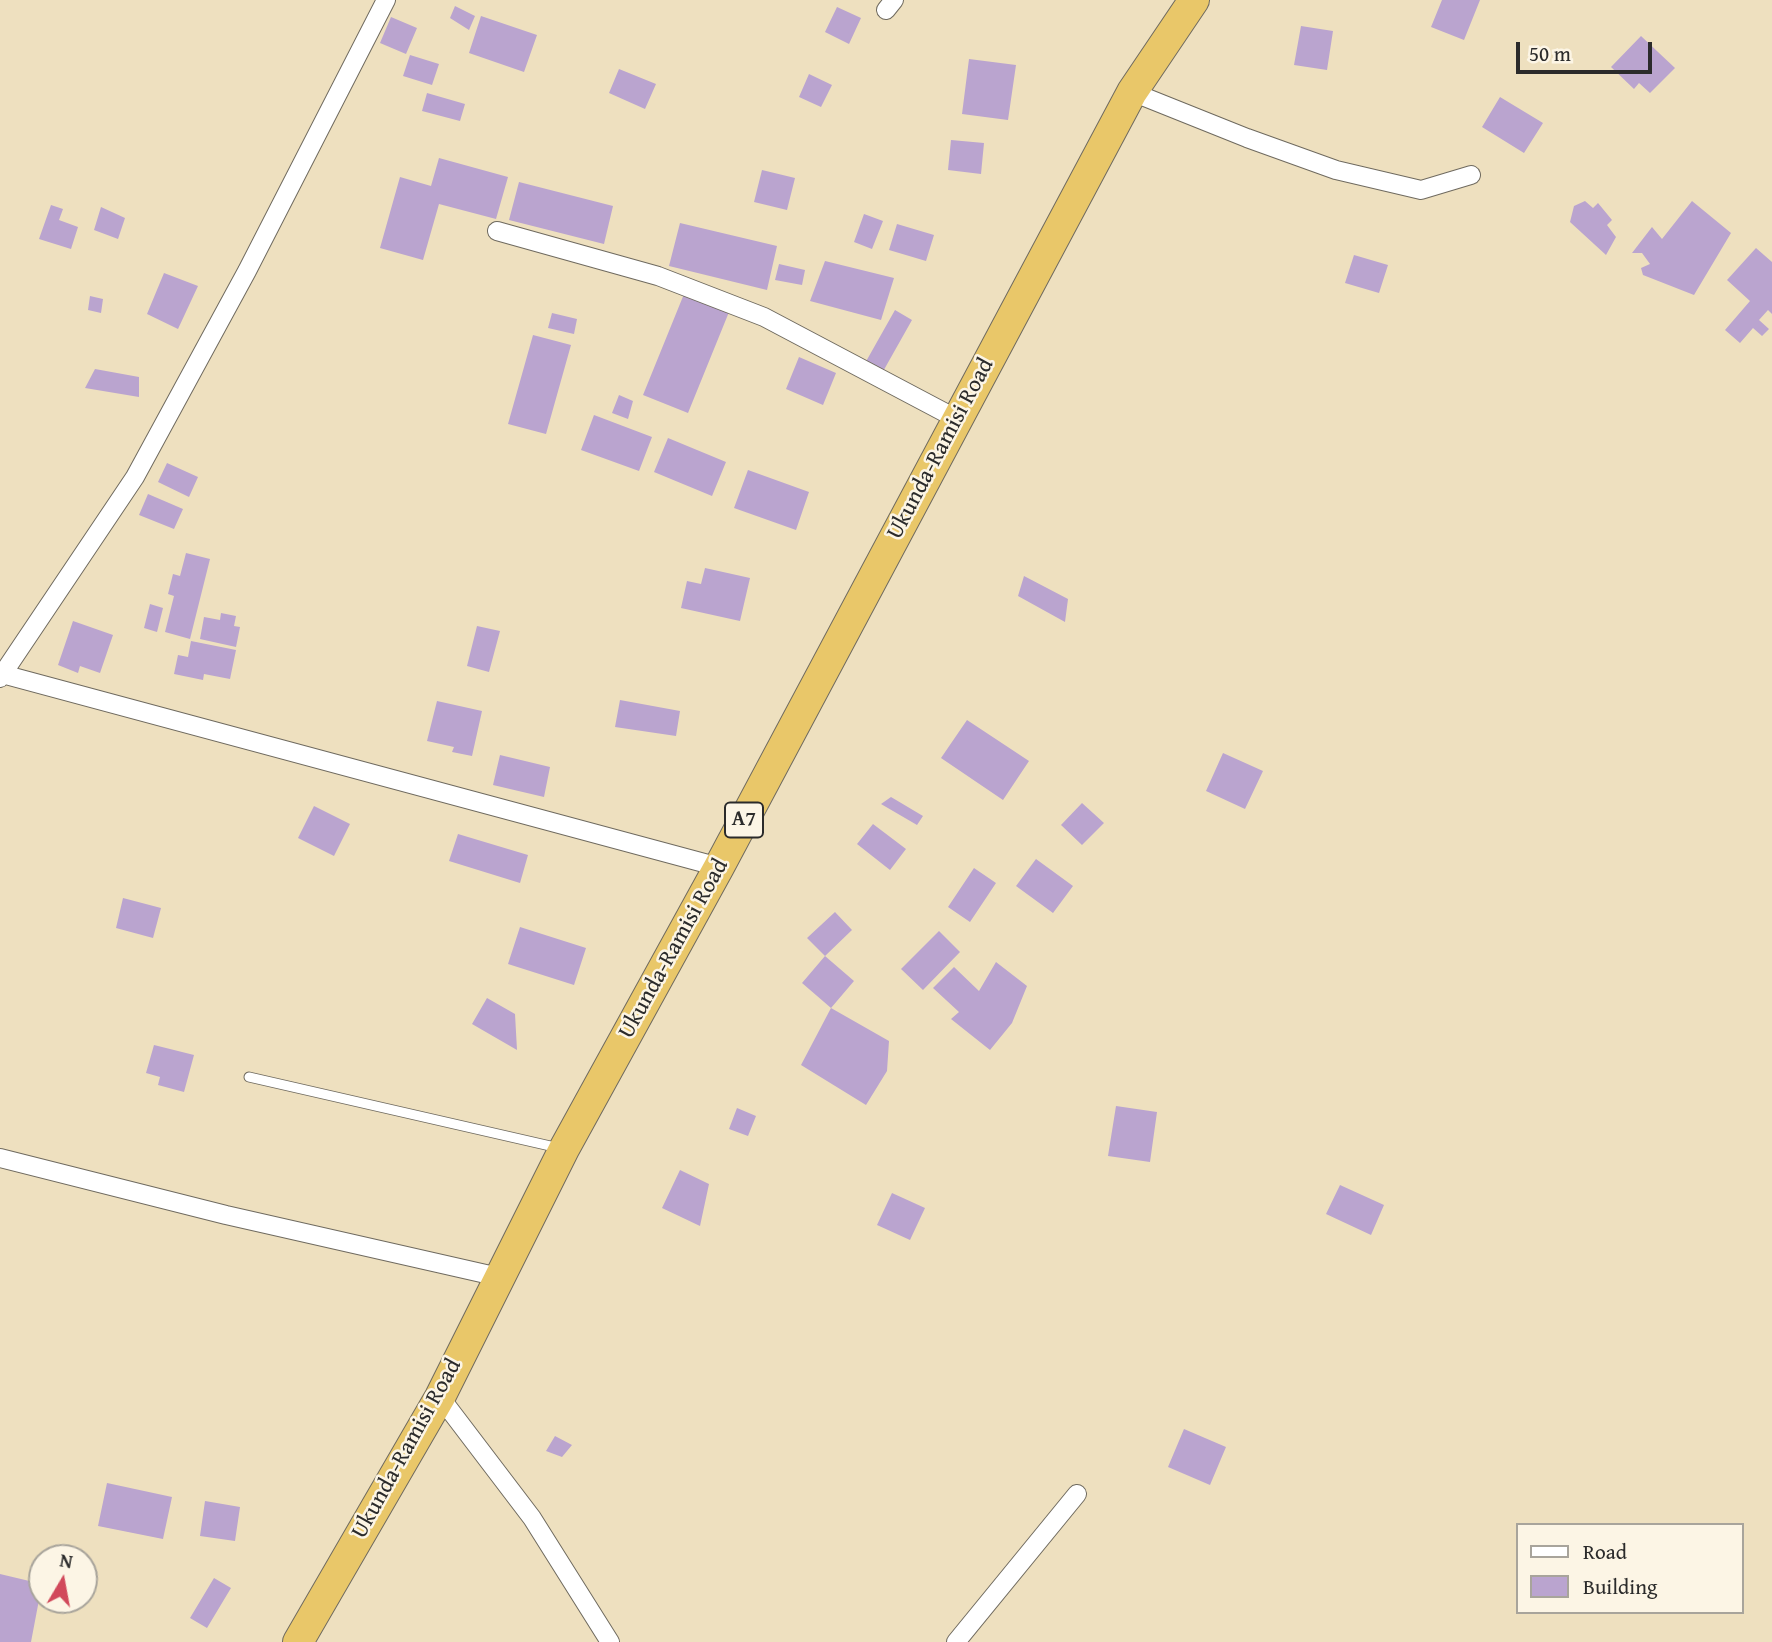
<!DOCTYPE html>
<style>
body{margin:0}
#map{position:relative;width:1772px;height:1642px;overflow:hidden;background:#eee0bf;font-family:"Gentium Book Plus",serif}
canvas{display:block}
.legend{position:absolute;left:1516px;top:1523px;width:228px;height:91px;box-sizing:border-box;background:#fcf5e5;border:2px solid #a8a49b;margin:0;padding:9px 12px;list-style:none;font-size:21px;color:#2b2b2b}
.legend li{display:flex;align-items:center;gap:14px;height:35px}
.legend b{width:35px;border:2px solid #a8a49b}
.north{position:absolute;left:28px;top:1544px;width:70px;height:70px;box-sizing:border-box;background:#fcf5e5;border:2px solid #a8a49b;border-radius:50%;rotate:10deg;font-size:19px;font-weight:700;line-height:28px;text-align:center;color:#2b2b2b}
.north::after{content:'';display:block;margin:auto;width:24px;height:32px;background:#d1495b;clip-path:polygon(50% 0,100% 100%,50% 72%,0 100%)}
.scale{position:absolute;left:1516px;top:42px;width:136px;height:32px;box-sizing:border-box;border:4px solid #2b2b2b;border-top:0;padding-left:9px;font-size:21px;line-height:24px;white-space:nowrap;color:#2b2b2b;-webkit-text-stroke:5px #fcf5e5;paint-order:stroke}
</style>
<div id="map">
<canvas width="1772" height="1642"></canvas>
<ul class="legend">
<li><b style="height:9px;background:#fff"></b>Road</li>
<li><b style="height:19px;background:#baa4cf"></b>Building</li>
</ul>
<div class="north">N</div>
<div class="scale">50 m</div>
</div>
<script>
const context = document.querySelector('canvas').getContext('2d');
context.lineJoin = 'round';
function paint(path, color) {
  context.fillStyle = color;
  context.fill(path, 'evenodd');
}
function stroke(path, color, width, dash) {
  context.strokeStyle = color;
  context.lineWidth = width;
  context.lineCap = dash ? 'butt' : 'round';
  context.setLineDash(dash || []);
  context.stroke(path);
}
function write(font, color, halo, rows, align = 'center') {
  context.font = font + ' "Gentium Book Plus",serif';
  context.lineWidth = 5;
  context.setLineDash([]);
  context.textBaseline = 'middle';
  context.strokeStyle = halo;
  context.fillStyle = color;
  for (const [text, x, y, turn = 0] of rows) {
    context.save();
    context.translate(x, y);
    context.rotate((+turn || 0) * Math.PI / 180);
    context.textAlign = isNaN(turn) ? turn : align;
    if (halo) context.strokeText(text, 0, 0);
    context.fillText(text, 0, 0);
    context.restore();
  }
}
const building = new Path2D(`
 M1442,0H1480L1464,40L1431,27Z
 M455,6L475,16L469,30L450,18Z
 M837,7L861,18L849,44L825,32Z
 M481,16L537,35L524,72L469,53Z
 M391,17L417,28L406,54L380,43Z
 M1301,26L1333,31L1327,70L1294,65Z
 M1641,36L1675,68L1650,93L1639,83L1634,89L1611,67Z
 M410,55L439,64L432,85L403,76Z
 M969,59L1016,65L1008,120L962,114Z
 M619,69L656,84L645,109L609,93Z
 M809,74L832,85L821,107L799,97Z
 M427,93L465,104L460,121L422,111Z
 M1500,97L1543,123L1524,153L1482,127Z
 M951,140L984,143L981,174L948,170Z
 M439,158L508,177L496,219L439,204L423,260L380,248L400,177L431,186Z
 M762,170L795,178L787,210L754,202Z
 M519,182L613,206L604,244L509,220Z
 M1585,201L1593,208L1598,203L1612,220L1607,225L1616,237L1606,255L1570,222L1574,206Z
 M1692,201L1731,233L1694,295L1643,275L1641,268L1650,264L1642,253H1632L1652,227L1662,239Z
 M51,205L63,209L59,220L78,227L71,249L39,239Z
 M101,207L125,218L118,239L94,230Z
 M864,214L883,221L872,249L854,242Z
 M680,223L777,246L767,290L669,266Z
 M897,224L934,235L926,261L889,250Z
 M1756,248L1772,262V314L1768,310L1759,320L1769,329L1762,336L1753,328L1740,343L1725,330L1750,301L1727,280Z
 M1354,255L1388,265L1379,293L1345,283Z
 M825,261L894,278L881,320L810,301Z
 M779,264L805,270L802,285L775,280Z
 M164,273L198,286L178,329L147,314Z
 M684,294L729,312L688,413L643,395Z
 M90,296L103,299L101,313L88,310Z
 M895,310L912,320L881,375L864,365Z
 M552,313L577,319L574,334L548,328Z
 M533,335L571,345L546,434L508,424Z
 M799,357L836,373L823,405L786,389Z
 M95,369L139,377V397L85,388Z
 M619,395L633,401L628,419L612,413Z
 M594,415L652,437L639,471L581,450Z
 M668,438L726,462L712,496L654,472Z
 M167,463L198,477L189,497L158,482Z
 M748,470L809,492L796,530L734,508Z
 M148,494L183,509L174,529L139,515Z
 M186,553L210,559L190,639L165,632L174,596L168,594L173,574L180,576Z
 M705,568L750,578L740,621L681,608L687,581L701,584Z
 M1024,576L1068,599L1065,622L1018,596Z
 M150,604L163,608L157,632L144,628Z
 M221,613L236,616L234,626L240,627L236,647L200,639L204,617L220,620Z
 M73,621L113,635L100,673L80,666L78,673L58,665Z
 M477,626L500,631L489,672L467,666Z
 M191,641L236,650L230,679L204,674L203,680L174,674L178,655L188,657Z
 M620,700L680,711L676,736L615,727Z
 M437,701L482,711L472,756L452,752L454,747L427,741Z
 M967,720L1029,761L1003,800L941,758Z
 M1223,753L1263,771L1245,809L1206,791Z
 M500,755L550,767L544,797L493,785Z
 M891,797L923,816L917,825L881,804Z
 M1082,803L1104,823L1082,845L1061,825Z
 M314,806L350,824L334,856L298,838Z
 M873,824L906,849L890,870L857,844Z
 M458,834L528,855L520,883L449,861Z
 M1036,859L1073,886L1053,913L1016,886Z
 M974,868L996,883L970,922L948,907Z
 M123,898L161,908L153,938L116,928Z
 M835,912L852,930L825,956L807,938Z
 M520,927L586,948L574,985L508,964Z
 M939,931L960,952L923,990L901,969Z
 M825,956L854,981L831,1008L889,1041L887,1071L866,1105L801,1065L831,1008L802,983Z
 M996,962L1027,986L1012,1023L990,1050L951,1019L959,1012L933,988L954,967L979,991Z
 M487,998L515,1014L517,1050L472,1024Z
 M154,1045L194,1055L184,1092L158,1085L160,1077L146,1073Z
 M1116,1106L1157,1112L1150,1162L1108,1156Z
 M737,1108L756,1116L748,1136L729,1129Z
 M680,1170L709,1184L700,1226L662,1208Z
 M1340,1185L1384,1205L1371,1235L1326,1214Z
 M892,1193L925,1208L910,1240L877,1225Z
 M1184,1429L1226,1447L1210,1485L1168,1467Z
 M555,1436L572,1445L562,1457L546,1451Z
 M107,1483L172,1497L163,1539L98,1526Z
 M205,1501L240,1507L235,1541L200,1536Z
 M0,1574L42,1584L31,1642H0Z
 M214,1578L231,1588L207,1628L190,1618Z`);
const service = new Path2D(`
 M249,1077L559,1148`);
const minor = new Path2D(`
 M886,10L894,0
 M1132,92L1247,138L1336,170L1421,190L1471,175
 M497,231L658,276L764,317L957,419
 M2,674L719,867
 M0,678L135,477L247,271L386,0
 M0,1158L226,1215L499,1277
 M440,1397L532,1518L610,1642
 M956,1642L1077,1494`);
const trunk = new Path2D(`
 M298,1642L440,1397L564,1149L719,867L1132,92L1194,0`);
const shields = [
 [744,820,38]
];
const shieldNames = [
 ["A7",744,820]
];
const streetNames = [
 ["Ukunda-Ramisi Road",941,449,-62],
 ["Ukunda-Ramisi Road",674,949,-61],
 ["Ukunda-Ramisi Road",407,1449,-61]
];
paint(building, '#baa4cf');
stroke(service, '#6f6a5f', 11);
stroke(minor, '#6f6a5f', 20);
stroke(trunk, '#6f6a5f', 32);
stroke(service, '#fff', 9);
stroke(minor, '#fff', 18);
stroke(trunk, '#e9c769', 30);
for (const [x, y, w] of shields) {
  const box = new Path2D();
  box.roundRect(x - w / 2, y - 17.5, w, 35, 5);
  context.fillStyle = '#fcf5e5';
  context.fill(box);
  stroke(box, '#2b2b2b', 2);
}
write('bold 21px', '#2b2b2b', null, shieldNames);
write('23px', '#2b2b2b', '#fcf5e5', streetNames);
</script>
